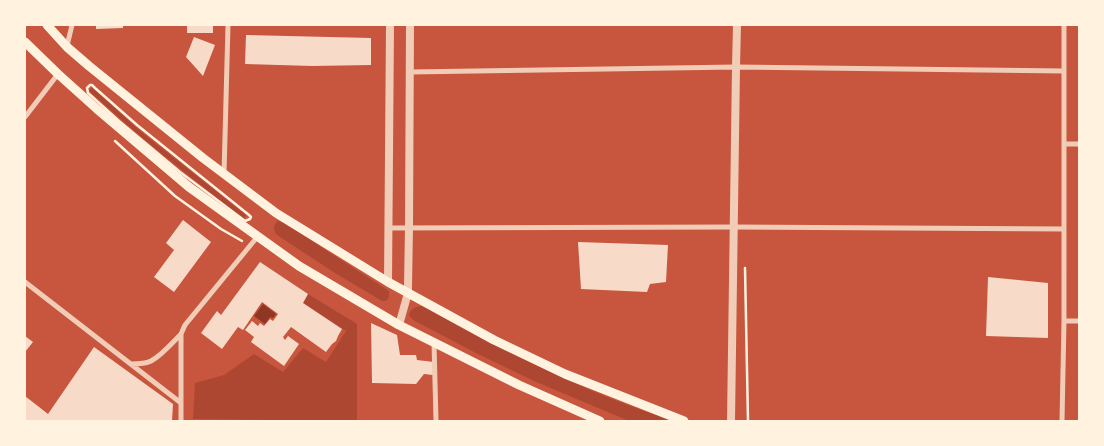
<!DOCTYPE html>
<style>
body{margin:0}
#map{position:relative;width:1104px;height:446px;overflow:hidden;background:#c8553d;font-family:"Sofia Sans Condensed",sans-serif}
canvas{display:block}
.frame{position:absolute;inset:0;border:26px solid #fff3e0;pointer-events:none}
</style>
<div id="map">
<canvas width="1104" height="446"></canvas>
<div class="frame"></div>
</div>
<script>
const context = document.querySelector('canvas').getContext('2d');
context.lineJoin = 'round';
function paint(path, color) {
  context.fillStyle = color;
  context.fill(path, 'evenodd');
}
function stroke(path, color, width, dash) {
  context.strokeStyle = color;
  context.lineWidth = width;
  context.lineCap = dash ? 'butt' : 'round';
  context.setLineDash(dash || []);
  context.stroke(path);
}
const green = new Path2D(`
 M92,87L140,131L246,215L244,218C190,178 139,136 89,91Z
 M278,221L284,223L389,291V297L386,301H382L335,273L277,235C273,230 273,225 278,221Z
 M308,294L357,324V421L193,419L195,383L224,375L254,354L283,372L303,348L326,362L346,331L303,303Z
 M423,306C484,340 547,373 612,399C632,407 653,414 674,421H629L534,381L476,353L413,320L409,315C412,307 415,307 423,306Z`);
const water = new Path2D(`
 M263,304L276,314L273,318L270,317L265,324L254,316Z`);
const building = new Path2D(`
 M96,25H123V28L96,29Z
 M187,25H213V33H187Z
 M246,35L371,38V65L312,66L245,64Z
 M194,37L215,45L203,76L186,57Z
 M183,220L211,242L174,292L154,277L174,250L166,243Z
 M578,242L668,245L666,282L650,284L647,292L581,289Z
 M260,262L308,294L303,303L342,329L338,336L336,341L332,344L326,352L291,327L283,337L285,340L288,336L299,344L284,366L251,342L254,337L245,330L252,321L258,326L260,323L264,326L270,319L273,321L278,314L262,302L243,330L238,327L222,349L201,333L217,311L221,315Z
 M988,277L1048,283V338L986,336Z
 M371,323L397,335L400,355H416L417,360L434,362L433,375L424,374L416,384L372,383Z
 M25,336L33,342L25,352Z
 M94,347L173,404L172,421H25V396L48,414Z`);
const path = new Path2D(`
 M90,85H92L95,88L137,125L249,215L251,217L250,219L245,221L180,172L119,121L88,93L87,88Z
 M115,141L175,196L221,229L242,241
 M745,268L748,421`);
const minor = new Path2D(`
 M67,46L72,25
 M410,72L736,67L1064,71
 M25,117L58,74
 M1064,144H1079
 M224,174L228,25
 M388,228L733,227L1064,229
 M25,282L181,403
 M1064,321H1079
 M434,343L436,421
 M131,364C137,364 145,364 151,361C162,355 172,343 181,334
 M181,421V334L185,325L258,236
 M1062,421L1064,321V25`);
const tertiary = new Path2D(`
 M388,282L390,25
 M399,325L408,293V287L409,227L410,25
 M731,421L736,67L737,25`);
const secondary = new Path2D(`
 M47,25L67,47L89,66L203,158L276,213L388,282L494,340L565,374L684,421
 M25,42L58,74L97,109L189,187L299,266L399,325L519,385L600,421`);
paint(green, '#ae4732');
paint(water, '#8f3625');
paint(building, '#f7dbc8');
stroke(path, '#fff3e0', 2.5);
stroke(minor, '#f1ccb7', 5);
stroke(tertiary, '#f1ccb7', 8);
stroke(secondary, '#fff3e0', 9);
</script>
